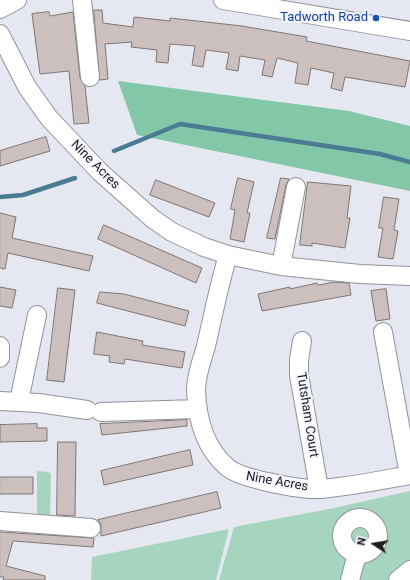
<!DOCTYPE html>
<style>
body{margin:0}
#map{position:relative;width:410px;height:580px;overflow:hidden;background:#e6e8f1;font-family:Roboto,sans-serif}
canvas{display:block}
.north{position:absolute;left:354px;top:524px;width:40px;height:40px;-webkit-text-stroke:3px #f3f5ff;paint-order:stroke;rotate:282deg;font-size:11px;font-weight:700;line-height:16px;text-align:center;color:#1c1c20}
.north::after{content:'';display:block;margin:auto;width:14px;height:18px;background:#1c1c20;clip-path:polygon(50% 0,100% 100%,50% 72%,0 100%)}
</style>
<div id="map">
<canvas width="410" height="580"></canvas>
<div class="north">N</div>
</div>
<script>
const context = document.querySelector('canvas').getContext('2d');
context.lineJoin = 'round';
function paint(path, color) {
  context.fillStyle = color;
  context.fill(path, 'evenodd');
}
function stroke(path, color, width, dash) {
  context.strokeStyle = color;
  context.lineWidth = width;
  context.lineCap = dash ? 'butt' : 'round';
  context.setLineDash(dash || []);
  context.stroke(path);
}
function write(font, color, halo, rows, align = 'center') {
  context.font = font + ' Roboto,sans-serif';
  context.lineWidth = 4;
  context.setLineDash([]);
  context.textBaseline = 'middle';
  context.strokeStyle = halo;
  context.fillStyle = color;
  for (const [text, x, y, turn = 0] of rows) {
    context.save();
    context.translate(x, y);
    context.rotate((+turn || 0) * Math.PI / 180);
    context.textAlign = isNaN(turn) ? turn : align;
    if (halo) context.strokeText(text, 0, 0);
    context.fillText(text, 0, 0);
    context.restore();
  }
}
const green = new Path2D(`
 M37,471L49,472L51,474L50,518L37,516Z
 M410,491V580H219L234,527L334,508Z
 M229,529L216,580H91L92,557Z`);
const forest = new Path2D(`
 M118,81L349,111L410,126V191L137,135Z`);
const stream = new Path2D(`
 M114,151L180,124L380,154L410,162
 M0,197L23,195L75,178`);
const building = new Path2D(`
 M94,10H102L103,23L133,27L134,17L170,21V18L242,26L307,37L306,41L410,61L405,87L345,77L342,91L331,88L334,73L311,68L308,85L295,83L298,63L277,58L272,77L262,75L265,60L240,56L238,71L226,69L229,53L206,50L203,67L192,65L195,46L170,44L168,63L156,62L157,50L131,47L132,42L105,44L108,79L100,80Z
 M49,12L50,16L73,12L80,78L85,86L89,123L74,124L69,71L40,74L32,14Z
 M46,137L50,151L0,166V151Z
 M238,178L254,182L247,213H250L244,242L230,239L235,210L231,209Z
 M281,178L289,179L286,185L275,239L267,238Z
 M156,180L215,203L209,217L150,195Z
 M308,182L351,186L347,218H350L345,248L312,243V246L300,245Z
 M384,197L399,199L394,230L398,231L393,259L378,257L383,228H379Z
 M0,213L16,217L12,238L93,256L89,271L8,253L5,269L0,268Z
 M104,225L202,268L196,283L98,239Z
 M334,282L349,283L351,295L262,311L258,294L290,287V289L317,283L318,285Z
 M0,287L16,290L12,308L0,306Z
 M58,288L75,290L64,382L47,380Z
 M386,289L390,319L376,321L371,291Z
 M100,292L124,294L189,311L185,326L97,303Z
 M97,332L143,341L142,345L185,352L182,368L125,359L124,364L109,362L110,356L94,354Z
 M187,420V426L102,435L100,424Z
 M37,424V428H47V441L0,442V425Z
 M58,442H76L75,516L57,515Z
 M190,450L193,465L104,485L101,471Z
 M0,477H33V494H0Z
 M217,492L221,508L101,536V524L98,520Z
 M0,532L94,538L93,547L13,541L6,566L45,576V580H3L4,577H0Z`);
const minor = new Path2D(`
 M82,0L90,77
 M223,0L410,31
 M0,9L17,0
 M0,34L27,87L49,118L100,172L153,219L172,232L204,247L228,255L281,266L360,274L410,276
 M228,255C219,285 213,316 206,346C202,361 196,374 196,390C197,418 205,448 227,467C240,479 302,490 320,489C348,487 382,480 410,475
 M281,266L296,187
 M383,332L409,475
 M302,341L299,360V375L319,489
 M0,346V358
 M0,401L39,403L87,410
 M19,401L37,315
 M101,412L197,409
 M342 536a18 18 0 1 1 36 0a18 18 0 1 1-36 0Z
 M0,521L91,528
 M350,580L357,554
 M398,580L410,570`);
const markers = [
 [376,18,4,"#1a4fb4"]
];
const transitNames = [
 ["Tadworth Road",368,18]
];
const streetNames = [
 ["Nine Acres",95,165,45],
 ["Tutsham Court",307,415,81],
 ["Nine Acres",277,482,10]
];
paint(green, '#a5d5be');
paint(forest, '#82c8a8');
stroke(stream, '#4b7b93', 4.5);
paint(building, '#cbc0be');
stroke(building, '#7f7473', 1);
stroke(minor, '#91939c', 20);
stroke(minor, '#fff', 18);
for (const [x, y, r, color] of markers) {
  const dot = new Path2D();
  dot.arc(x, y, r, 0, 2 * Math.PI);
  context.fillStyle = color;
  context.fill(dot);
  stroke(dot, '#f3f5ff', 1.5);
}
write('13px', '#164399', '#f3f5ff', transitNames, 'right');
write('13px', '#1c1c20', '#f3f5ff', streetNames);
</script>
